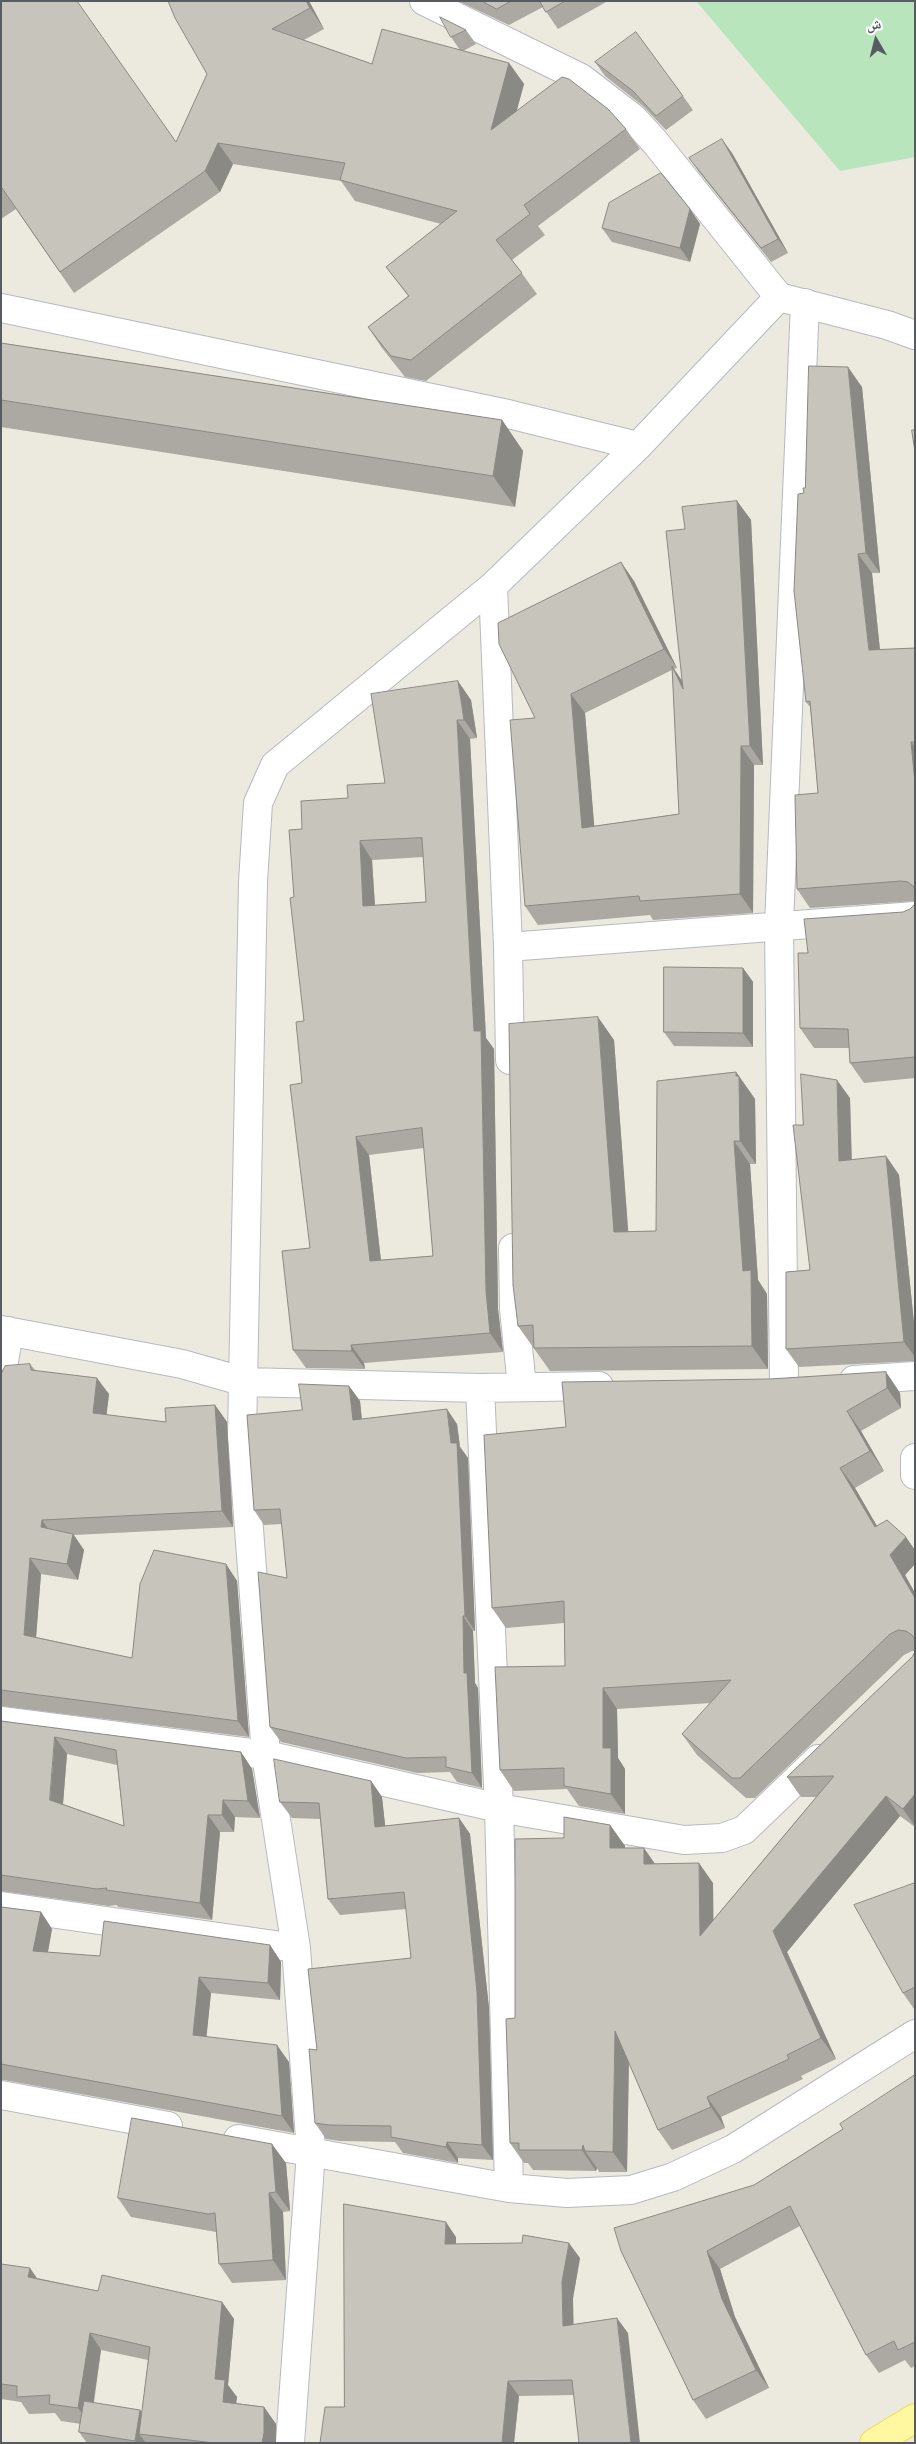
<!DOCTYPE html>
<meta charset="utf-8">
<style>
body{margin:0}
#map{position:relative;width:916px;height:2444px;overflow:hidden;background:#eceade;font-family:Karla,"Noto Naskh Arabic",sans-serif}
canvas{display:block}
.frame{position:absolute;inset:0;border:2px solid #585b61;pointer-events:none}
.north{position:absolute;left:851px;top:15px;width:50px;height:50px;-webkit-text-stroke:4px #fff;paint-order:stroke;rotate:352deg;font-size:14px;font-weight:700;line-height:20px;text-align:center;color:#585b61}
.north::after{content:'';display:block;margin:auto;width:18px;height:22px;background:#585b61;clip-path:polygon(50% 0,100% 100%,50% 72%,0 100%)}
</style>
<div id="map">
<canvas width="916" height="2444"></canvas>
<div class="frame"></div>
<div class="north">ش</div>
</div>
<script>
const context = document.querySelector('canvas').getContext('2d');
context.lineJoin = 'round';
function paint(path, color) {
  context.fillStyle = color;
  context.fill(path, 'evenodd');
}
function stroke(path, color, width, dash) {
  context.strokeStyle = color;
  context.lineWidth = width;
  context.lineCap = dash ? 'butt' : 'round';
  context.setLineDash(dash || []);
  context.stroke(path);
}
const green = new Path2D(`
 M696,1H915V157L840,171Z`);
const minor = new Path2D(`
 M424,1L581,78L633,118L655,142L779,297
 M1,308L508,414L638,446
 M493,586L508,947L510,1060
 M508,947L915,916
 M513,1248L514,1309L522,1386
 M1,1330L182,1364L245,1382L480,1388L599,1386
 M1,1380L9,1331
 M854,1380L915,1376
 M784,1384L779,925L805,303
 M480,1388L499,1808L509,2188
 M915,1458V1475
 M1,1721L266,1755L499,1808L684,1840L722,1838L744,1830L818,1759
 M1,1906L296,1948
 M1,2095L168,2126
 M238,2139L509,2188L567,2193L631,2190L673,2177L733,2149L915,2034
 M290,2443L311,2152L296,1948L266,1755L242,1436L253,882L258,803L275,765L493,586L638,446L779,297L887,325L915,335`);
const primary = new Path2D(`
 M874,2443L915,2418`);
const wall = new Path2D(`
 M1,1L176,142L207,74L309,1L324,29L304,40L372,64L460,50L451,37L466,30L476,44L463,51L509,63L524,84L516,111L626,129L640,149L538,226L545,235L512,260L537,294L426,381L405,377L382,348L368,327L408,296L386,267L441,224L355,201L341,181L233,164L220,192L74,293L16,209L1,219Z
 M458,1H605L606,2L558,29L543,7L509,25Z
 M595,62L683,96L693,110L666,130L643,106L605,76Z
 M732,153L788,253L771,262L699,172L689,158Z
 M690,209L700,224L690,262L612,242L602,228Z
 M1,343L502,420L523,451L515,507L1,427Z
 M862,387L880,573H872L880,650L915,648V901L810,908L797,889L818,793L810,707L806,702L804,493Z
 M737,501L751,520L763,765H754L753,913L653,920L650,915L538,925L525,906L535,718L634,581L677,668L674,669L682,681L685,529ZM672,670L679,814L594,826L585,713Z
 M471,700L477,738L470,739L486,1038L494,1049L498,1309L503,1352L364,1363L365,1369L306,1368L293,1350L310,1248L302,1083L304,1021L294,897L302,829L348,798L385,783ZM424,857L426,902L375,905L372,860ZM424,1148L433,1256L381,1260L369,1155Z
 M915,904V1078L864,1083L850,1063L849,1048H814L800,1028L808,953L910,909Z
 M743,968L753,982V1047L674,1046L664,1032Z
 M614,1040L628,1232L656,1231L736,1072L755,1099L756,1164H750L758,1280L767,1294L768,1369L550,1371L518,1326Z
 M850,1098L852,1160L886,1156L899,1175L915,1333V1361L799,1367L786,1349L810,1270L803,1125Z
 M30,1364L35,1370L109,1394L106,1415L166,1422L215,1405L227,1422L233,1527L74,1535L84,1550L78,1580L41,1574L36,1637L132,1658L226,1564L237,1581L249,1737L1,1706V1374Z
 M886,1372L900,1393L901,1408L861,1431L884,1471L855,1488L877,1526L915,1550V1564L905,1575L915,1593V1651H912L904,1655L755,1798H746L697,1755L682,1734L711,1703L617,1709L618,1758L625,1769V1814L579,1806L567,1789L514,1791L500,1770L565,1666L564,1623L506,1628L492,1608L566,1427L770,1379Z
 M349,1386L360,1401L362,1419L457,1424L460,1447L468,1458L475,1631H473L475,1683L478,1688L482,1788L457,1782L450,1772L417,1773L281,1742L270,1727L287,1578L282,1524L264,1525L254,1510L302,1410Z
 M915,1652V1827L900,1816L787,1952L836,2059L801,2076L803,2079L721,2117L725,2128L672,2150L658,2130L629,2063L627,2172H599L597,2168L596,2171L533,2170L528,2163H524L510,2143L515,2018L564,1838L610,1825L625,1846L624,1848L655,1864L713,1883V1920L816,1797H801L787,1777L912,1657Z
 M1,1721L241,1752L252,1769L260,1818L235,1817L234,1832H220L212,1920L118,1907L117,1905L109,1906L1,1891ZM67,1754L117,1765L124,1826L63,1804Z
 M371,1781L382,1797L385,1826L459,1818L470,1834L489,2008L493,2160L458,2158V2163L403,2153L395,2142L340,2141L326,2139L315,2123L317,2050L411,1958L406,1909L340,1915L328,1899L320,1819L292,1818L280,1802Z
 M915,1883V2009H914L903,1993Z
 M1,1907L41,1912L52,1929L48,1952L100,1956L270,1945L281,1962L280,2000L211,1993L206,2037L289,2062L294,2133L4,2080H1Z
 M915,2075V2366L911,2368L905,2360L879,2373L866,2355L800,2226L720,2269L735,2317L769,2388L706,2419L693,2400L621,2251L754,2185L843,2129Z
 M286,2163L290,2211L283,2212L286,2280L232,2283L219,2264L216,2232L131,2217L118,2198Z
 M456,2237V2244L580,2258L573,2298V2325L628,2333L574,2395L519,2396L514,2443H320Z
 M1,2264L37,2278L98,2291L222,2302L234,2319L228,2385L237,2397L236,2403L264,2407L276,2424V2443H87L79,2432L81,2424L61,2421L55,2413L29,2414L21,2402L1,2399ZM101,2350L148,2360L142,2412L140,2410L94,2403Z`);
const shadedWall = new Path2D(`
 M306,1H309L324,29L310,8Z
 M509,63L524,84L506,151L491,130Z
 M722,139L732,153L788,253L778,239Z
 M218,143L233,164L220,192L205,171Z
 M690,209L700,224L690,262L680,248Z
 M848,367L862,387L880,573L866,553Z
 M502,420L523,451L515,507L493,476Z
 M737,501L751,520L763,765L750,746Z
 M858,554L872,573L882,670L869,650Z
 M621,562L634,581L677,668L664,649Z
 M672,666L685,685L683,689Z
 M458,681L471,700L477,738L464,720Z
 M571,694L585,713L596,847L582,828Z
 M457,720L470,739L486,1038L494,1049L498,1309L503,1352L490,1333L486,1291L474,1031Z
 M911,742L915,747V783Z
 M741,746L754,765L753,913L740,894Z
 M360,841L372,860L376,924L363,906Z
 M743,968L753,982V1047L743,1033Z
 M598,1017L614,1040L630,1255L614,1232Z
 M736,1072L755,1099L756,1164L740,1141Z
 M837,1080L850,1098L852,1180L839,1161Z
 M356,1137L369,1155L383,1279L370,1261Z
 M734,1141L750,1164L758,1280L767,1294L768,1369L752,1346L743,1271Z
 M886,1156L899,1175L915,1333V1357L904,1342Z
 M351,1345L364,1363L365,1369L352,1351Z
 M886,1372L900,1393L901,1408L887,1388Z
 M97,1378L109,1394L105,1429L93,1413Z
 M349,1386L360,1401L363,1435L353,1420Z
 M215,1405L227,1422L233,1527L222,1511Z
 M447,1409L457,1424L460,1447L468,1458L475,1631L465,1616L451,1443Z
 M847,1411L861,1431L884,1471L870,1451Z
 M840,1468L855,1488L889,1547L875,1527Z
 M42,1520L53,1536L41,1527Z
 M73,1534L84,1550L78,1580L67,1564Z
 M906,1537L915,1550V1564L905,1575L915,1593V1598L890,1555Z
 M30,1558L41,1574L35,1651L24,1635Z
 M226,1564L237,1581L249,1737L238,1721Z
 M463,1616L473,1631L475,1683L478,1688L482,1788L472,1773L464,1673Z
 M603,1688L617,1709L618,1758L625,1769V1814L611,1794L603,1748Z
 M55,1737L67,1754L62,1816L50,1800Z
 M241,1752L252,1769L260,1818L248,1801Z
 M371,1781L382,1797L387,1842L375,1827Z
 M915,1794V1826L903,1809Z
 M886,1796L900,1816L787,1952L836,2059L821,2038L773,1931Z
 M223,1800L235,1817L234,1832L222,1815Z
 M208,1815L220,1832L212,1920L200,1903Z
 M459,1818L470,1834L489,2008L493,2160L482,2145Z
 M610,1825L625,1846L624,1869L610,1848Z
 M644,1848L658,1868L644,1864Z
 M699,1863L713,1883L714,1957L700,1936Z
 M41,1912L52,1929L45,1968L33,1951Z
 M270,1945L281,1962L280,2000L268,1983Z
 M199,1977L211,1993L205,2052L193,2035Z
 M615,2031L629,2051L627,2172L613,2152Z
 M277,2045L289,2062L294,2133L282,2116Z
 M707,2097L721,2117L725,2128L711,2107Z
 M447,2142L458,2158V2163L446,2147Z
 M272,2144L286,2163L290,2211L276,2192Z
 M583,2145L585,2151L597,2168L596,2171L582,2150Z
 M269,2193L283,2212L286,2280L273,2260Z
 M446,2222L456,2237V2260L445,2244Z
 M569,2243L580,2258L573,2298L574,2342L563,2326L562,2282Z
 M707,2251L720,2269L735,2317L769,2388L756,2370L722,2299Z
 M30,2268L41,2284L28,2277Z
 M222,2302L234,2319L228,2385L237,2397L234,2419L223,2402L215,2379Z
 M617,2318L628,2333L640,2443H631Z
 M90,2333L101,2350L90,2425L78,2408Z
 M508,2381L519,2396L514,2443H502Z
 M264,2407L276,2424V2443H262Z
 M140,2410L150,2424L139,2434L146,2443H136L135,2441Z`);
const building = new Path2D(`
 M1,1H77L176,142L207,74L175,18L168,1H306L310,8L272,29L372,64L382,29L509,63L491,130L562,77L569,79L608,109L626,129L524,205L530,214L496,240L522,273L411,360L391,356L368,327L409,296L386,267L457,211L340,180L345,163L218,143L205,171L60,272L2,188H1Z
 M482,1H511L497,9Z
 M540,1H565L546,12Z
 M440,17L466,30L451,37Z
 M636,32L683,96L656,116L633,91L595,62Z
 M722,139L778,239L761,248L689,158Z
 M661,173L690,209L680,248L602,228L609,203Z
 M1,343L502,420L493,476L1,400Z
 M809,366L848,367L866,553L858,554L869,650L915,648V742H911L915,783V890L914,887L908,882L901,881L797,889L795,795L818,793L810,701L806,702L794,591L798,494L804,493L803,488H805Z
 M912,430H915V451Z
 M737,501L750,746H741L740,894L640,901L639,896L525,906L510,720L535,718L499,644L498,623L621,562L664,649L571,694L582,828L679,814L672,666L683,689L666,531L685,529L682,507Z
 M458,681L464,720H457L474,1031H481L486,1291L490,1333L351,1345L352,1351L293,1350L282,1251L310,1248L290,1085L302,1083L296,1022L304,1021L290,898L294,897L289,830L302,829L301,801L348,798L347,785L385,783L371,694ZM422,838L426,902L363,906L360,841ZM422,1128L433,1256L370,1261L356,1137Z
 M915,904V1057L850,1063L848,1029L800,1028L798,953H808L804,919L903,912L910,909Z
 M664,967L743,968V1033L664,1032Z
 M598,1017L614,1232L656,1231L657,1081L736,1072V1076H739L740,1141H734L743,1271L751,1270L752,1346L534,1348L533,1325L518,1326L513,1285L509,1024Z
 M801,1074L837,1080L839,1161L886,1156L904,1342L786,1349V1272L810,1270L793,1125H803Z
 M30,1364L31,1370L97,1378L93,1413L166,1422L165,1408L215,1405L222,1511L42,1520L41,1527L73,1534L67,1564L30,1558L24,1635L132,1658L140,1584L154,1550L226,1564L238,1721L1,1690V1374L5,1366Z
 M886,1372L887,1388L847,1411L870,1451L840,1468L875,1527L887,1520L906,1537L890,1555L915,1598V1640L912,1635L906,1631L898,1630L890,1634L740,1778H732L682,1734L731,1680L603,1688V1748H611V1794L564,1786V1768L500,1770L495,1667L565,1666L564,1601L492,1608L484,1435L566,1427L562,1382L770,1379Z
 M299,1384L349,1386L353,1420L447,1409L451,1443H457L465,1616H463L464,1673H467L472,1773L446,1767V1757L406,1758L270,1727L258,1572L287,1578L280,1509L254,1510L247,1415L302,1410Z
 M915,1652V1794L903,1809L886,1796L773,1931L821,2038L787,2055L789,2059L707,2097L711,2107L658,2130L615,2031L613,2152L585,2151L583,2145L582,2150H519V2143H510L506,2019L515,2018V1839L564,1838V1817L610,1825V1848H644V1864L699,1863L700,1936L834,1776L787,1777L912,1657Z
 M1,1721L241,1752L248,1801L223,1800L222,1815H208L200,1903L106,1890L107,1888L97,1889L1,1875ZM55,1737L116,1750L124,1826L50,1800Z
 M274,1759L371,1781L375,1827L459,1818L477,1992L482,2145L447,2142L446,2147L391,2137V2126L329,2125L315,2123L309,2049L317,2050L308,1969L411,1958L404,1892L328,1899L319,1803L280,1802Z
 M915,1883V1987L903,1993L854,1905Z
 M1,1907L41,1912L33,1951L100,1956L104,1921L270,1945L268,1983L199,1977L193,2035L277,2045L282,2116L1,2064Z
 M915,2075V2342L898,2350L894,2341L866,2355L790,2206L707,2251L722,2299L756,2370L693,2400L621,2251L614,2228L754,2185L843,2129L840,2124Z
 M132,2118L272,2144L276,2192L269,2193L273,2260L219,2264L215,2213L208,2214L118,2198Z
 M344,2204L446,2222L445,2244L522,2243L523,2235L569,2243L562,2282L563,2326L617,2318L631,2443H579L572,2380L508,2381L502,2443H320L325,2407H344Z
 M1,2264L30,2268L28,2277L98,2291L102,2275L222,2302L215,2379L225,2380L223,2402L264,2407V2433L262,2443H214L139,2434L150,2347L90,2333L78,2408L49,2404L50,2395L17,2397V2386L1,2384Z
 M84,2401L140,2410L135,2441L79,2432Z`);
paint(green, '#b9e5bd');
stroke(minor, '#b7b9bf', 30);
stroke(primary, '#f6d64d', 30);
stroke(minor, '#fff', 28);
stroke(primary, '#fff8a0', 28);
paint(wall, '#aba9a2');
paint(shadedWall, '#8b8984');
paint(building, '#c7c4bc');
stroke(building, '#8b8984', 1);
</script>
